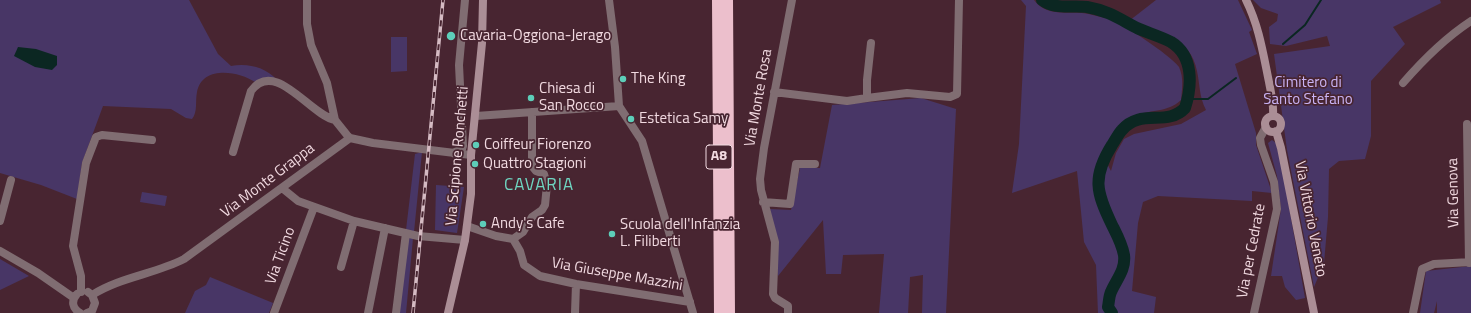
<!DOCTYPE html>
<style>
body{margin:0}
canvas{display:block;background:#482531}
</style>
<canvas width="1471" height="313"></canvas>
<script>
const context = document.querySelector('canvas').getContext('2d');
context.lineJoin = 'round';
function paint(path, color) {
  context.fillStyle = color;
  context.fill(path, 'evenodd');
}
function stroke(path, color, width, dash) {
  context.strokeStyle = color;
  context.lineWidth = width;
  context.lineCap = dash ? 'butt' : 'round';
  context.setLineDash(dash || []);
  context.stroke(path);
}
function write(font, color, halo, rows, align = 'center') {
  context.font = font + ' "Titillium Web",sans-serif';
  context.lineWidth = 3.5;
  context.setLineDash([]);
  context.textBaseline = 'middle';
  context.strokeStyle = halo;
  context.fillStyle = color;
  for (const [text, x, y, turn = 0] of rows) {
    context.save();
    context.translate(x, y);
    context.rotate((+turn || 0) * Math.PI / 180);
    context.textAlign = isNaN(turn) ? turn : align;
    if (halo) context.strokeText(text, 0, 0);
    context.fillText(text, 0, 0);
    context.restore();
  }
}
const green = new Path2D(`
 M0,0H189L218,54L231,66C248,63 265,67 277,80L263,79L255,82C239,71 202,65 197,92C195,101 198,112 192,119L186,118L171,109L103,106L82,163L77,199L41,185L0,173Z
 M1021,0H1034C1046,16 1065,12 1082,13C1091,14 1100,17 1109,19C1120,21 1174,58 1179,67C1184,78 1182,89 1181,100C1167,113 1151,109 1134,116C1119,122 1110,140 1101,153L1111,171L1116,153L1124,139L1134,134L1181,124L1206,110C1199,96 1200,85 1197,71C1191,37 1157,31 1129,21L1156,0H1238L1252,30L1249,32L1257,54L1235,64L1256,133V145L1272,193L1252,191V201L1158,196L1143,202L1138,223L1132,291L1156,297L1154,313H1098L1096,265L1084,242L1077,171L1012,193L1019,144L1026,6Z
 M1253,0H1440L1441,3L1393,27L1405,44L1371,81V136L1365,159L1339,161L1329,169L1328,217L1324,263L1314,287L1287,150L1274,54L1330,46L1327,36L1286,46L1270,44L1269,27L1277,21L1278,14L1261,8Z
 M391,37H407V71L391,72Z
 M921,98L956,109L946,313H922L923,275L910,277L908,313H879L884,254L843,255L841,274H826L823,220L778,276L770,209L791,210L800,168H820L832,105Z
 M1272,140L1276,143L1282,167L1305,298L1296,300L1285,287L1282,276H1271L1281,209L1277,176L1268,143Z
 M422,152L414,232L406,230L415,154Z
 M436,185L464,187L457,233L435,230Z
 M142,192L167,196L165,206L140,202Z
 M408,237L413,238L406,313H398Z
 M0,259L29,276L0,290Z
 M1471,266V313H1437V301L1434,313H1420L1426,271Z
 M210,277L273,303L269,313H185L195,291L206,285Z`);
const water = new Path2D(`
 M18,47L36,49L57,56V65L52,70L35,67L14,56Z`);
const stream = new Path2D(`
 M1283,44L1305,25L1321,0
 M1188,99H1208L1236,78`);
const river = new Path2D(`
 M1042,0C1054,10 1073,5 1087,7C1109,11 1118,18 1137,28C1148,33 1160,36 1171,42C1194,56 1192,86 1185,108C1167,127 1141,108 1122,130C1118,134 1115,141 1112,145C1092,177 1096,192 1112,225C1117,235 1122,244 1124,255C1126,270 1116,280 1111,292C1109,296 1109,302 1108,307L1112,313`);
const street = new Path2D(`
 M307,0V24L311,45L327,83L335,120L347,135L350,138L373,143L471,155
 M609,0L615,47L619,106L642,141L693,313
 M1403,83C1423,60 1445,38 1471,21
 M774,92L847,101L867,98V80L871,43
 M867,98L907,93L950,97L957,94L959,0
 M476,116L619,106
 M1467,124L1469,263
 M233,152L251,91C275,58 310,115 335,120
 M453,153L462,149L463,146L459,65L465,0
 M282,188L298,201L354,221L418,236L465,240
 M763,202L790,204L796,164H815
 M0,221L11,180
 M467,226L496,236L513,239L520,251L524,265L540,276L576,284L690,302
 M513,239L523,232L532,217L542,210L545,205L547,185L544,174L536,171L532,166V112
 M0,251L38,273L74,298
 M341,267L354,221
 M81,292V276L73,246L86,163L96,137L102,135L152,140
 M77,294C71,301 72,308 80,313
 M92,295C120,277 155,274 184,259L350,138
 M87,313L92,311L95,303L92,295L88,292
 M274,313L314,207
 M368,313L385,228
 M396,313L406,233
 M575,313L576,284
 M788,313V306L775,298L773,294L775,242L761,190L760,179L764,148L792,0
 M1254,313L1277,209L1274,182L1261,145L1260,138L1266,127
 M1413,313L1422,269L1434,264L1471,262`);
const secondary = new Path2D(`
 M1246,0C1259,26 1263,53 1269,82C1271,93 1274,105 1273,116
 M1265 124a8 8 0 1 1 16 0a8 8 0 1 1-16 0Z
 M1276,131L1281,148L1314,313
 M448,313L465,240L471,194V155L482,43L483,0`);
const highway = new Path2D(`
 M718,0L720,313
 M727,0L729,313`);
const rail = new Path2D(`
 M413,313L443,0`);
const markers = [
 [451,36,5,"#5dceb9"],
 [623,79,4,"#5dceb9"],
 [531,98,4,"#5dceb9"],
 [631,119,4,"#5dceb9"],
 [476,145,4,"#5dceb9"],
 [475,164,4,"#5dceb9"],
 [483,224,4,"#5dceb9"],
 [612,234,4,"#5dceb9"]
];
const shields = [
 [719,157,26]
];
const shieldNames = [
 ["A8",719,157]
];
const poiNames = [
 ["Cavaria-Oggiona-Jerago",460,36],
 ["The King",631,79],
 ["Chiesa di",539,89],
 ["San Rocco",539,106],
 ["Estetica Samy",639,119],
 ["Coiffeur Fiorenzo",484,145],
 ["Quattro Stagioni",483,164],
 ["Andy's Cafe",491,224],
 ["Scuola dell'Infanzia",620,225],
 ["L. Filiberti",620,242]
];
const parkNames = [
 ["Cimitero di",1308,83],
 ["Santo Stefano",1308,100]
];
const streetNames = [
 ["Via Monte Rosa",759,98,-80],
 ["Via Scipione Ronchetti",458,156,-85],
 ["Via Monte Grappa",268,181,-37],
 ["Via Genova",1454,193,-91],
 ["Via Vittorio Veneto",1310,219,79],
 ["Via per Cedrate",1252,251,-79],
 ["Via Ticino",281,256,-70],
 ["Via Giuseppe Mazzini",617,275,10]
];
const quarterNames = [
 ["CAVARIA",539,186]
];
paint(green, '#483666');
paint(water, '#0b2722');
stroke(stream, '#0b2722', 2);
stroke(river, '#0b2722', 12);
stroke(street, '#806d72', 8);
stroke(secondary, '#ab8e96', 8);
stroke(highway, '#ecbfcc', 12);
stroke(rail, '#d5bbc3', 3.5);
stroke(rail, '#482531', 2, [6]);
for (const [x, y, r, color] of markers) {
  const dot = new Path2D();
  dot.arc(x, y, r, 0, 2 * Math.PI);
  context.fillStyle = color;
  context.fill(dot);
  stroke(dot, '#482531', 1.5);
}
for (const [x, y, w] of shields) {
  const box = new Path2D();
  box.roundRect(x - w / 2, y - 12, w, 24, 3);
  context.fillStyle = '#482531';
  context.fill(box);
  stroke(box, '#f1d9e0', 1);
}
write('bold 14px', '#f1d9e0', null, shieldNames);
write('15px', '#f1d9e0', '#482531', poiNames, 'left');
write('15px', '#c9b3f5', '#482531', parkNames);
write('15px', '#f1d9e0', '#482531', streetNames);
context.letterSpacing = '1px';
write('17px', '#6fd5c1', '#482531', quarterNames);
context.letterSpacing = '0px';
</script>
